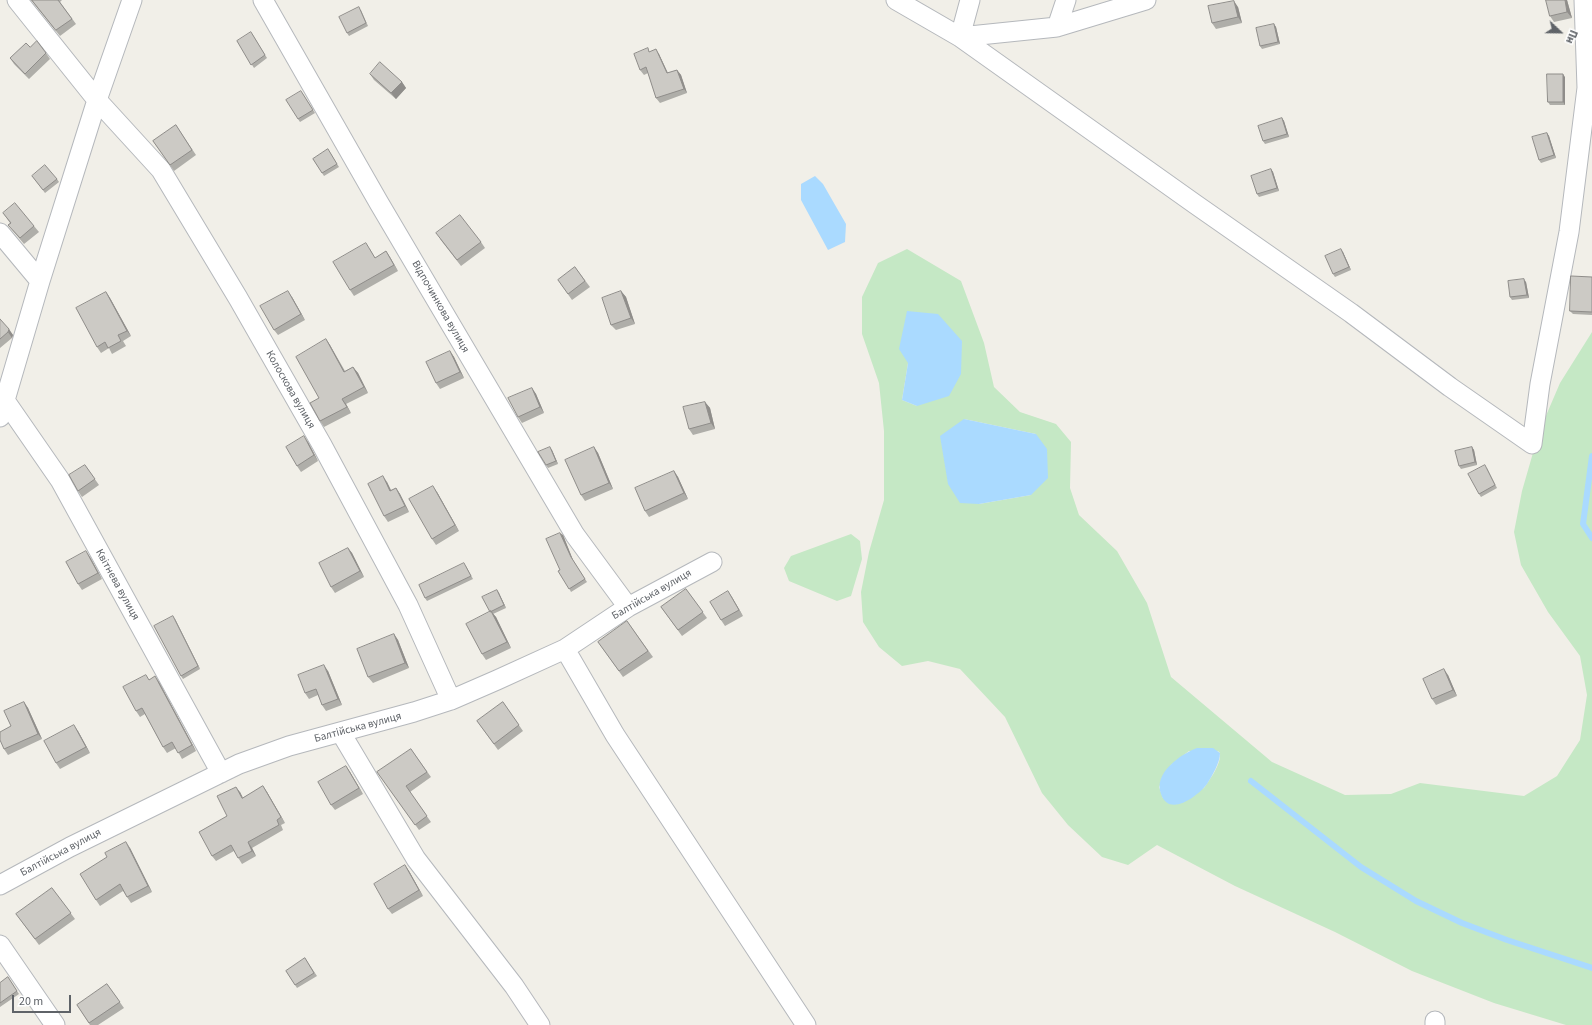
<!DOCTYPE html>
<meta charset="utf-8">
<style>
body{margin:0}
#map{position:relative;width:1592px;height:1025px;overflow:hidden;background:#f1efe8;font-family:"Source Sans 3",sans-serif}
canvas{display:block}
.north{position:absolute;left:1540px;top:12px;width:40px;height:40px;-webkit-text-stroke:3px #fff;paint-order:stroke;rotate:112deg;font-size:11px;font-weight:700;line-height:16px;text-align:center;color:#5f6368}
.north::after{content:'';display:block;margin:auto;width:14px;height:18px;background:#5f6368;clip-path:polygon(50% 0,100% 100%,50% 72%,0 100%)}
.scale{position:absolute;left:12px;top:995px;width:59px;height:18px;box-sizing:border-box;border:2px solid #5f6368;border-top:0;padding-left:5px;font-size:12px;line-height:14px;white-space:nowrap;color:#5f6368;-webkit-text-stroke:3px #fff;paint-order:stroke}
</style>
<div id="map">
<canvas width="1592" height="1025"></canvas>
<div class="north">Пн</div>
<div class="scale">20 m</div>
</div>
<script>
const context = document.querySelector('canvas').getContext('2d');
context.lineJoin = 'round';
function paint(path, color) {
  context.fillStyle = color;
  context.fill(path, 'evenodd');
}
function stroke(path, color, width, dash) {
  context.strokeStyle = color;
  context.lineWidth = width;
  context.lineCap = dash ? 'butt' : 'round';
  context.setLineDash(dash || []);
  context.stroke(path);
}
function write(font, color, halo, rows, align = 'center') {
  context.font = font + ' "Source Sans 3",sans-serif';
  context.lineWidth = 3;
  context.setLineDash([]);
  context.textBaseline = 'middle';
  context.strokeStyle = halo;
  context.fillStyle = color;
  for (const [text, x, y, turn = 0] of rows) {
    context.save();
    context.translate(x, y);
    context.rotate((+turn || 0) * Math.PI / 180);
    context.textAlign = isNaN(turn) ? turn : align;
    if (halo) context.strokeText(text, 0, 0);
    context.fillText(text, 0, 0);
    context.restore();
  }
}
const green = new Path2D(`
 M907,249L961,281L984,343L994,387L1020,412L1056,424L1071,442L1070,488L1079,515L1117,551L1147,603L1171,677L1272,762L1345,795L1391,794L1420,783L1524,796L1557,776L1580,740L1587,695L1580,656L1548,612L1521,565L1514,532L1522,491L1539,432L1560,383L1592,332V1025H1566L1494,1003L1412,971L1335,932L1235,886L1157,845L1128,865L1102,857L1068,825L1042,793L1005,717L960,669L928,661L902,666L879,647L863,622L861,592L869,552L884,500V431L879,383L862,334V297L878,263ZM908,363L917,406L902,400ZM964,419L1036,434L1031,495L979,504ZM1189,751H1218L1220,753C1221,765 1210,779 1204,788L1163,798L1159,787L1171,765Z
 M851,534L860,541L862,559L851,596L837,601L789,581L784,568L791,556Z`);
const water = new Path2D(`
 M815,176L823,184L846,224L845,242L828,250L801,200V184Z
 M907,311L938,314L962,341L961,374L949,396L917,406L902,400L908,363L899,349Z
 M964,419L1036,434L1047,449L1048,478L1031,495L979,504L960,503L948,484L940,436Z
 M1197,748H1213L1220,753C1220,763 1212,776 1207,784C1198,796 1169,818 1161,794C1153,773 1181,754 1197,748Z`);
const stream = new Path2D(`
 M1592,456L1583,524L1592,538
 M1251,781L1361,867L1416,901L1462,923L1507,940L1592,968`);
const minor = new Path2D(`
 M17,0L97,100L161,170L238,298L322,445L408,605L451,700
 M263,0L379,203L575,535L628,607
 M896,0L960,37L1195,204L1351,313L1450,387L1532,444L1540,384L1569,232L1587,88L1584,0
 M970,0L960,37L1057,27L1146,0
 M1057,27L1066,0
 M0,233L40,281
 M6,402L60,480L221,773
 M0,417L40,281L97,100L132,0
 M565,649L615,735L806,1025
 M341,733L416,859L514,986L540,1025
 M0,885L70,847L239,764L289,746L414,712L451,700L497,680L565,649L628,607L712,562
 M0,945L55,1025
 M1435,1025V1021`);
const wall = new Path2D(`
 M31,0H62L60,2L76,24L60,36Z
 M1546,0H1567L1572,18L1554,22L1550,16Z
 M1238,7L1242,23L1216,29L1212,23Z
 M361,10L368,26L349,36L347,33Z
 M1274,24L1276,27L1280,44L1262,49L1260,46Z
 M253,35L267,58L254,68L237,41Z
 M30,47L46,53L50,59L29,79L14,64L10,58Z
 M650,52L659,54L668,73L677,70L681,75L687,93L660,103L656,98L648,73L644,75L640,70Z
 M370,74L402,82L406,88L396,99L374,80Z
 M1565,77V105H1550L1548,102Z
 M303,94L315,113L300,122L298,119Z
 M1282,118L1284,121L1289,137L1265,144L1263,141Z
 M176,125L196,155L174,171L153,141Z
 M1547,133L1549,136L1556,158L1541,163L1539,160Z
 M328,149L339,167L324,176L313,159Z
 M1271,169L1273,172L1279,191L1259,197L1257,194Z
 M32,176L57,179L59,182L45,193Z
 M3,213L34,226L39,232L24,244L8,225L10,223Z
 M440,239L481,242L485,248L461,266Z
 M370,249L375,258L386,251L398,271L354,296L350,290Z
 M1343,252L1351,270L1335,277L1333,274Z
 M575,267L590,287L572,300L558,280Z
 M1592,277V315L1573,314L1570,311Z
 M1526,282L1529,298L1512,300L1510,297Z
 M621,291L626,297L635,324L616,330L611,325Z
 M106,292L110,298L131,336L123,341L126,346L112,354L109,348L101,353L97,347Z
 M292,297L305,320L278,335L274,330Z
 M0,319L13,335L12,338L0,348Z
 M326,339L330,345L345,371L353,367L358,373L368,393L346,404L351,413L324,427L320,421L319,398Z
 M450,351L454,357L464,378L440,389L436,383Z
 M532,388L536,394L544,413L522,423L518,417Z
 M705,402L710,408L715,429L693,435L689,429Z
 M308,442L318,461L301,472L297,466Z
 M594,447L598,453L613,489L585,501L581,495Z
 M1472,447L1474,450L1477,465L1461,469L1459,466Z
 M552,450L558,464L548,468L546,465Z
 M85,465L99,485L82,497L78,491Z
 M1487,468L1497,488L1481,497L1479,494Z
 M674,471L678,477L688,499L649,517L645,511Z
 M387,482L391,490L396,488L400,494L409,512L388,522L384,516Z
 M437,492L459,531L436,545L432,539Z
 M563,535L573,560L587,582L571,592L560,570Z
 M348,548L352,553L364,577L335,593L331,587Z
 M90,557L102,579L82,590L78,584Z
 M466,566L473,579L427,601L425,598Z
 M686,589L707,618L682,636L661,607Z
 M497,590L499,593L506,608L493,614L496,617L511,648L486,660L482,654L490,612Z
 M728,591L743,616L725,626L721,620Z
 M175,619L200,669L183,679L181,676Z
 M627,621L653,657L623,677L598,642Z
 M394,634L398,640L409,668L373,683L368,677Z
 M328,671L342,705L326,711L322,705L318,695L309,699L305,693Z
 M1448,675L1457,696L1436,705L1432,699Z
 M149,679L159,682L196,751L182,759L176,748L167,753L163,747L145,714L140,717L136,711Z
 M24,702L28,708L42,739L8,755L4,749L11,726Z
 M503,702L523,731L498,750L477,721Z
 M78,731L90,753L60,769L56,763Z
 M411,749L431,777L410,792L431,822L419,830L377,772Z
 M346,766L350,772L363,794L335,810L331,805Z
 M263,786L267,792L285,823L281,825L283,830L252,848L256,856L242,864L234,851L216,861L212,856L227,816L240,792L243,798Z
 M130,848L152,892L131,903L123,891L100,906L96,900Z
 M405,865L409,871L423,896L392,914L388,909Z
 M52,888L75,919L39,945L16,914Z
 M305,958L317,976L297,988L286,971Z
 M8,977L19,994L0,1007V983Z
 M107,984L124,1008L98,1025H90L77,1005Z`);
const shadedWall = new Path2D(`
 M1565,0H1567L1572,18L1567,12Z
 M1234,1L1238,7L1242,23L1238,17Z
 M1274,24L1276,27L1280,44L1278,42Z
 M656,49L659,54L670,78L667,73Z
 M677,70L681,75L687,93L684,89Z
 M1563,74L1565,77V105L1563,102Z
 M402,82L406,88L396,99L391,93Z
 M1282,118L1284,121L1289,137L1287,134Z
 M1547,133L1549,136L1556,158L1554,155Z
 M1271,169L1273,172L1279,191L1277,188Z
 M1341,249L1343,252L1351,270L1349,267Z
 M386,251L390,257L398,271L394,265Z
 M1524,279L1526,282L1529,298L1527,295Z
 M288,291L292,297L305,320L301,314Z
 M621,291L626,297L635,324L631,318Z
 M106,292L110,298L131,336L127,331Z
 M9,329L13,335L12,338L8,332Z
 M326,339L330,345L348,378L344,372Z
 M450,351L454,357L464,378L460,372Z
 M353,367L358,373L368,393L364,387Z
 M532,388L536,394L544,413L540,407Z
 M342,399L346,404L351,413L347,407Z
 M705,402L710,408L715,429L711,423Z
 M304,436L308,442L318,461L314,455Z
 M550,447L552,450L558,464L556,461Z
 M594,447L598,453L613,489L609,483Z
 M1472,447L1474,450L1477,465L1475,462Z
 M674,471L678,477L688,499L684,493Z
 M383,476L387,482L394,497L390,491Z
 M433,486L437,492L459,531L455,525Z
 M396,488L400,494L409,512L405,506Z
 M560,533L563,535L573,560L587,582L571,557Z
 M348,548L352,553L364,577L360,571Z
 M86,551L90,557L102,579L98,573Z
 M497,590L499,593L506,608L504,605Z
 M728,591L732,597L743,616L739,610Z
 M491,611L496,617L511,648L507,642Z
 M173,616L175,619L200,669L198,666Z
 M394,634L398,640L409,668L405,663Z
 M324,665L328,671L342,705L338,699Z
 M1444,669L1448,675L1457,696L1453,690Z
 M155,676L159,682L196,751L192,745Z
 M24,702L28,708L42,739L38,734Z
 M74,725L78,731L90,753L86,747Z
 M346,766L350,772L363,794L359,788Z
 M263,786L267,792L285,823L281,817Z
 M236,787L240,792L246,804L242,798Z
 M126,842L130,848L152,892L148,886Z
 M248,842L252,848L256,856L252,851Z
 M405,865L409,871L423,896L419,890Z`);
const building = new Path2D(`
 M32,0H58L72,19L56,30Z
 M1546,0H1565L1567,12L1550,16Z
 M1234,1L1238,17L1212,23L1208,6Z
 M359,7L366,23L347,33L339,17Z
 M1274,24L1278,42L1260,46L1256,28Z
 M251,32L265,55L251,65L237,41Z
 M37,41L46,53L25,74L10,58L26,43L30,47Z
 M648,48L649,52L656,49L667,73L677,70L684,89L656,98L646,67L640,70L634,54Z
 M380,62L402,82L391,93L370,74Z
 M1547,74H1563V102H1548Z
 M301,91L313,110L298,119L286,100Z
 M1282,118L1287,134L1263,141L1258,126Z
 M176,125L192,150L170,165L153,141Z
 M1547,133L1554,155L1539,160L1532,137Z
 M328,149L337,164L322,173L313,159Z
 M45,165L57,179L43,190L32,176Z
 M1271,169L1277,188L1257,194L1251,176Z
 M15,203L34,226L20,238L8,225L11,223L3,213Z
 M460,215L481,242L457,260L436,233Z
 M366,243L375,258L386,251L394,265L350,290L333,262Z
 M1341,249L1349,267L1333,274L1325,256Z
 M575,267L585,281L568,294L558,280Z
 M1571,276L1592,277V312L1570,311Z
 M1524,279L1527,295L1510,297L1508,281Z
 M288,291L301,314L274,330L260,306Z
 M621,291L631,318L611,325L602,298Z
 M106,292L127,331L118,335L121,341L108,348L105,342L97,347L76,308Z
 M0,319L9,329L8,332L0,339Z
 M326,339L344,372L353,367L364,387L342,399L347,407L320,421L310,403L319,398L296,357Z
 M450,351L460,372L436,383L426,362Z
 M532,388L540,407L518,417L508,398Z
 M705,402L711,423L689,429L683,407Z
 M304,436L314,455L297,466L286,447Z
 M550,447L556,461L546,465L538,452Z
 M594,447L609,483L581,495L565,460Z
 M1472,447L1475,462L1459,466L1455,451Z
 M85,465L95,479L78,491L69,475Z
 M1485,465L1495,485L1479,494L1468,474Z
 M674,471L684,493L645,511L635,488Z
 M383,476L390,491L396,488L405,506L384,516L368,484Z
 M433,486L455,525L432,539L409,499Z
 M560,533L571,557L585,579L569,589L558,571L560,570L546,539Z
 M348,548L360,571L331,587L319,563Z
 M86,551L98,573L78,584L66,562Z
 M464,563L471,576L425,598L419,585Z
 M686,589L703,612L678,630L661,607Z
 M497,590L504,605L490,612L482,597Z
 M728,591L739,610L721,620L710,602Z
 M491,611L507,642L482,654L466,624Z
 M173,616L198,666L181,676L154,626Z
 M627,621L648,651L619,671L598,642Z
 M394,634L405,663L368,677L357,649Z
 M324,665L338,699L322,705L316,689L305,693L298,675Z
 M1444,669L1453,690L1432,699L1423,679Z
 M146,675L149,680L155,676L192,745L178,753L172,742L163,747L142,708L136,711L123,687Z
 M24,702L38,734L4,749L0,740V732L11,726L4,711Z
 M503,702L519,725L494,744L477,721Z
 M74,725L86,747L56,763L44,741Z
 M411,749L427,772L406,786L427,816L415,825L377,772Z
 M346,766L359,788L331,805L318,782Z
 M263,786L281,817L277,820L279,825L248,842L252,851L238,858L231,845L212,856L199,832L227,816L217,796L236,787L242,798Z
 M126,842L148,886L127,897L120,884L96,900L80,874L107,857L105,853Z
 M405,865L419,890L388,909L374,884Z
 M52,888L71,913L35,939L16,914Z
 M305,958L314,973L295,985L286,971Z
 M8,977L17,991L0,1003V983Z
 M107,984L120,1002L89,1023L77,1005Z`);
const streetNames = [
 ["Відпочинкова вулиця",440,307,60],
 ["Колоскова вулиця",290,390,60],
 ["Квітнева вулиця",117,585,61],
 ["Балтійська вулиця",652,595,-30],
 ["Балтійська вулиця",358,728,-15],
 ["Балтійська вулиця",61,853,-28]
];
paint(green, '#c5e8c5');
paint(water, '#aadaff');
stroke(stream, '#aadaff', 6);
stroke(minor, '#b5b8bc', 21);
stroke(minor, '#fff', 19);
paint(wall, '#afaea9');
paint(shadedWall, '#8f8d8a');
paint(building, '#cccac5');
stroke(building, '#8f8d8a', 1);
write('11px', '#5f6368', '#fff', streetNames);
</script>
